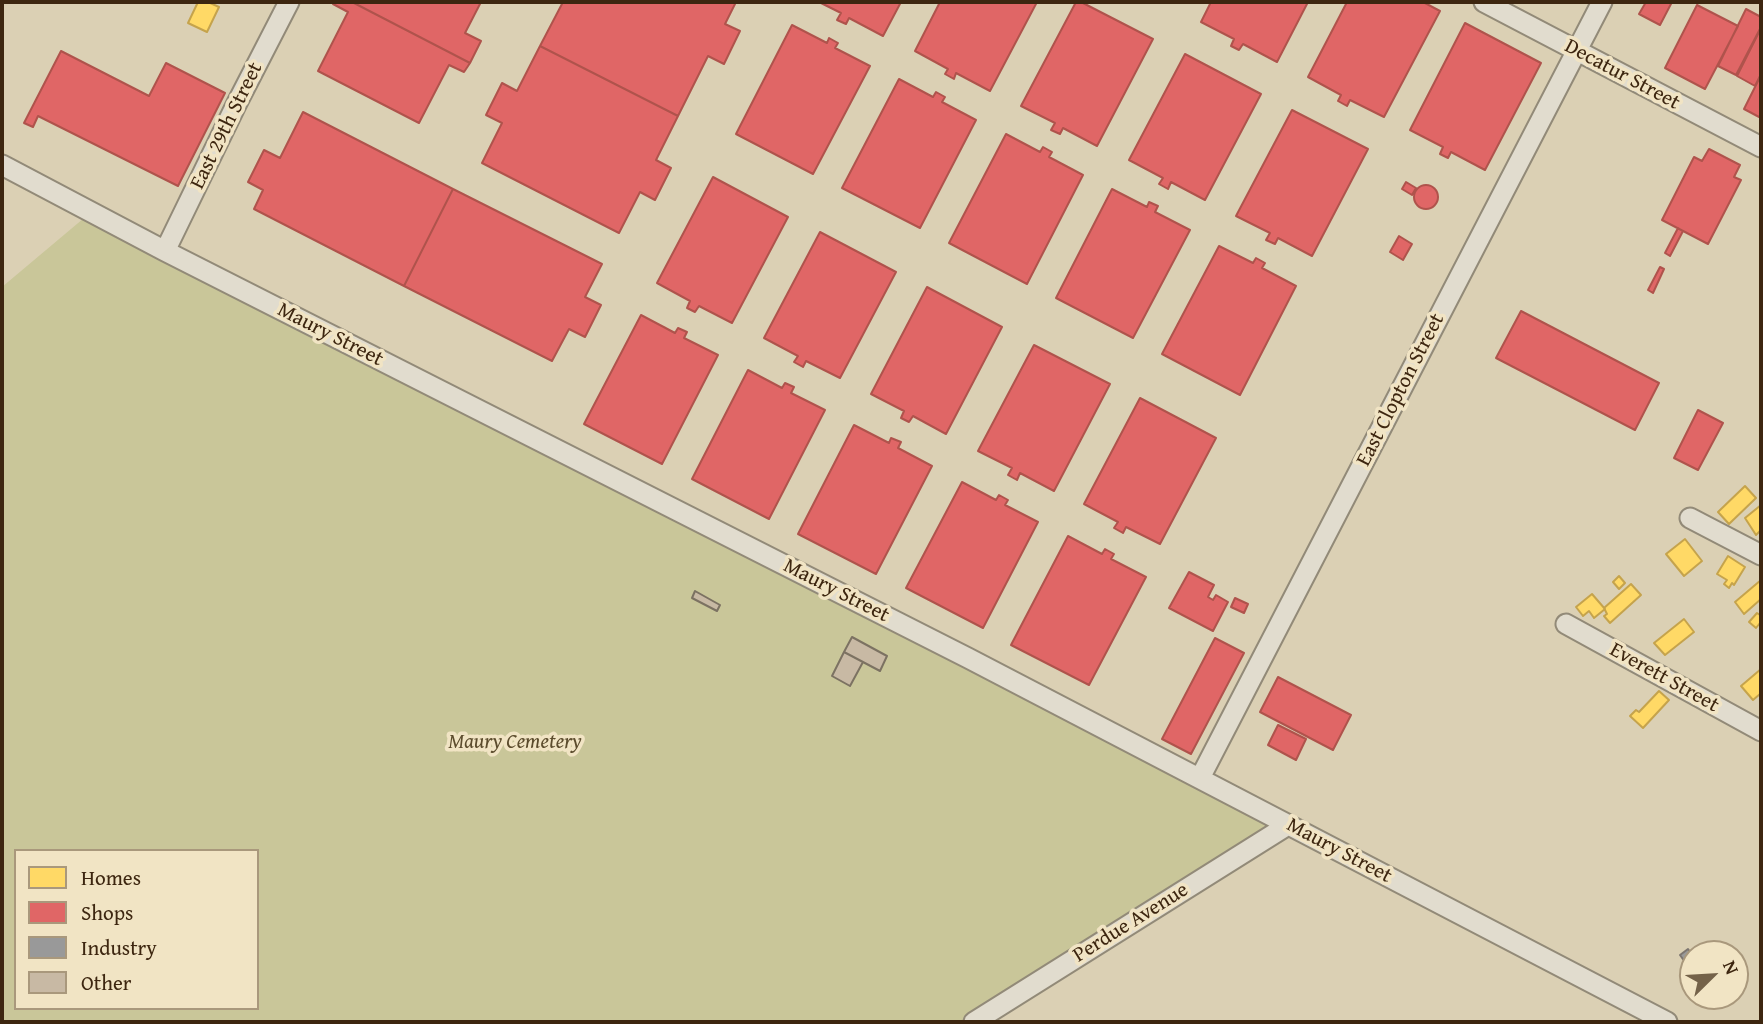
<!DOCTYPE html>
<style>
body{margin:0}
#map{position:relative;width:1763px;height:1024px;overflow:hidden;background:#dbd0b4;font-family:"Gentium Book Plus",serif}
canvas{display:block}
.frame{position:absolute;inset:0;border:4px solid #3d2610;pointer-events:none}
.legend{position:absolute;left:14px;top:849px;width:245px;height:161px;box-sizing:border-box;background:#f1e4c4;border:2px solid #a9987c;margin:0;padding:9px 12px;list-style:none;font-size:21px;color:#3d2610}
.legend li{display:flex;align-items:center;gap:14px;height:35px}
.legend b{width:35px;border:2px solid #a9987c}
.north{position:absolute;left:1679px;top:940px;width:70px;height:70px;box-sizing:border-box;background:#f1e4c4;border:2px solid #a9987c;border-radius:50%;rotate:66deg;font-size:19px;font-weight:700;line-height:28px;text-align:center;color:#3d2610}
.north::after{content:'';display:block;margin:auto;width:24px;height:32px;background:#746249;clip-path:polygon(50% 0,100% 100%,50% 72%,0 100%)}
</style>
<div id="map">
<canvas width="1763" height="1024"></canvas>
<div class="frame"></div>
<ul class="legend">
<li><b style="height:19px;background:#ffd966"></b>Homes</li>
<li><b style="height:19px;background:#e06666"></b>Shops</li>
<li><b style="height:19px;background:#999"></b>Industry</li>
<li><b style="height:19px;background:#c8b9a4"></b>Other</li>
</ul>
<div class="north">N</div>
</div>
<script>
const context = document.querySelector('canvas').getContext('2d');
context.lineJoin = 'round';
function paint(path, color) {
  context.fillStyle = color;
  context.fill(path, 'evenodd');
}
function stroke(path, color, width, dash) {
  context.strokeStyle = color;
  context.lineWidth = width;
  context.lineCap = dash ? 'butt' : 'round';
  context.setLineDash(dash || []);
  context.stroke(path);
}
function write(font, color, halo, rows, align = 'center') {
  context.font = font + ' "Gentium Book Plus",serif';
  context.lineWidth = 7;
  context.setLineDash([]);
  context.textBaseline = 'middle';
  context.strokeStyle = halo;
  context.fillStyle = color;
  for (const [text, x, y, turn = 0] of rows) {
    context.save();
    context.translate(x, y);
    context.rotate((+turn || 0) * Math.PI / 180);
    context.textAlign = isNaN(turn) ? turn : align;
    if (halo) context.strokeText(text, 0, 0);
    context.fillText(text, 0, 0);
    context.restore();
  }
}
const green = new Path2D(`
 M90,213L1295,828L978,1022H2V287ZM16,851H257V1008H16Z`);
const homes = new Path2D(`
 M198,2H208L219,7L207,32L188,23Z
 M1745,486L1756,498L1729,524L1718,512Z
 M1761,505V530L1756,535L1745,518Z
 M1685,539L1702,561L1684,576L1666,554Z
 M1728,556L1745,567L1734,585L1732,583L1729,588L1724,584L1727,580L1717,574Z
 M1619,576L1625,583L1619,589L1613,582Z
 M1761,580V599L1744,614L1735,602Z
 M1631,584L1641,595L1610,623L1604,616L1607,614L1604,608Z
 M1592,594L1605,609L1594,618L1589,611L1583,616L1576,607Z
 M1761,612V625L1760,623L1756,628L1749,622L1757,613L1760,615Z
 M1684,619L1694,632L1665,655L1654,643Z
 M1761,669V695L1760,694L1753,700L1741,686Z
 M1659,691L1669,700L1643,728L1630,716L1636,710L1639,712Z`);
const shops = new Path2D(`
 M334,2H352L470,63L464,72L449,65L419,123L318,71L348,12L333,4Z
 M352,2H481L465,33L481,41L470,63Z
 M563,2H736L725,24L740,31L724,64L708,56L678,116L540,46Z
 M819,2H901L883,36L849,18L846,24L837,20L841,13Z
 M940,2H1037L990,91L956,73L954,79L945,74L948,69L915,51Z
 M1076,2H1081L1153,39L1097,146L1063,128L1060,134L1051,130L1055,123L1021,106Z
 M1211,2H1308L1277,62L1243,44L1239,50L1231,46L1234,39L1201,22Z
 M1347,2H1423L1440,11L1384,117L1350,100L1347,106L1338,101L1341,95L1308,77Z
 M1646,2H1672L1660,25L1639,14Z
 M1697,5L1738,26L1705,89L1665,68Z
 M1746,9L1761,17V27L1736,75L1718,66Z
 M1465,23L1541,63L1485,170L1451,152L1448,158L1440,154L1443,147L1410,130Z
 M792,25L827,43L829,38L838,43L835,48L870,66L813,174L736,134Z
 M1761,28V74L1755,86L1737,76Z
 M540,46L678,116L656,160L671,168L655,200L640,192L619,233L482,163L502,123L486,115L502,83L517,91Z
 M61,51L149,96L166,63L225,93L178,186L38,116L33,127L24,123Z
 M1185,54L1261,94L1205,200L1171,182L1168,189L1159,184L1163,178L1129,160Z
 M1761,75V118L1744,109Z
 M899,79L933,97L936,92L945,97L942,102L976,120L920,228L842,188Z
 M1292,110L1368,149L1312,256L1278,238L1275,244L1266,240L1270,233L1236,216Z
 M303,112L453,189L404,286L254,209L263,190L248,182L264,150L280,158Z
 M1006,134L1040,152L1043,147L1052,152L1049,157L1083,175L1027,284L949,243Z
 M1709,149L1740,165L1734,177L1741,180L1708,244L1662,220L1694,157L1702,161Z
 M713,177L788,217L732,323L699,306L695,312L687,308L690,301L657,283Z
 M1406,182L1416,188L1412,195L1402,189Z
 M1414 197a12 12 0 1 1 24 0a12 12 0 1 1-24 0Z
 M453,189L602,264L585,297L601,305L585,337L569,329L552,361L404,286Z
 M1112,189L1147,207L1149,202L1158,206L1155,212L1190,230L1133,338L1056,298Z
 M1678,228L1683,231L1670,256L1665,253Z
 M820,232L896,272L840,378L806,361L803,367L794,362L798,356L764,338Z
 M1399,236L1412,244L1403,260L1390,252Z
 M1219,246L1253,263L1256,258L1265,263L1262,268L1296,286L1240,395L1162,354Z
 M1660,267L1664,269L1653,293L1648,290Z
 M927,287L1002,327L946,434L913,416L909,422L901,418L904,411L871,394Z
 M1521,311L1659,383L1635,430L1496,358Z
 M641,315L675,333L678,328L687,332L684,338L718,355L662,464L584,424Z
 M1034,345L1110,384L1054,491L1020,473L1017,480L1008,475L1012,468L978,451Z
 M748,370L782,388L785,383L794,387L791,393L825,410L769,519L692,479Z
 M1140,398L1216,438L1160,544L1126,527L1123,533L1114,528L1118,522L1084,504Z
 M1698,410L1723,423L1698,470L1674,458Z
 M854,425L889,443L891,438L901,442L898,448L932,466L876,574L798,534Z
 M962,482L996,500L999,495L1008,500L1005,505L1038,522L983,628L906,588Z
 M1068,536L1102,554L1105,549L1114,554L1111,559L1146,577L1089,685L1011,645Z
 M1189,572L1214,585L1208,597L1213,600L1216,595L1228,602L1213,631L1169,608Z
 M1235,598L1248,604L1244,613L1231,607Z
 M1215,638L1244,653L1191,754L1162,739Z
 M1278,677L1351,715L1333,750L1260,712Z
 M1278,725L1306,739L1296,760L1268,745Z`);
const industry = new Path2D(`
 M1688,949L1693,956L1685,962L1680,955Z`);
const building = new Path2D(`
 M695,591L720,605L717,611L692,598Z
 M852,637L887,656L880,671L844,652Z
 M844,652L863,662L850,686L832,676Z`);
const minor = new Path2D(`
 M1484,2L1761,147
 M2,165L165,251L968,658L1667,1022
 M165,251L237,103L289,2
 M1690,518L1761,555
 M1566,624L1761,731
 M1200,778L1602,2
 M974,1022L1288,825`);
const streetNames = [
 ["Decatur Street",1622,75,28],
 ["East 29th Street",227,126,-64],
 ["Maury Street",330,335,27],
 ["East Clopton Street",1401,390,-63],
 ["Maury Street",836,591,27],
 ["Everett Street",1664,678,29],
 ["Maury Street",1339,851,28],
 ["Perdue Avenue",1131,923,-32]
];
const parkNames = [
 ["Maury Cemetery",515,743]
];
paint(green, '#c9c699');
paint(homes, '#ffd966');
stroke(homes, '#c5a34c', 2);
paint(shops, '#e06666');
stroke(shops, '#af534c', 2);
paint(industry, '#999');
stroke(industry, '#7d7670', 2);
paint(building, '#c8b9a4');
stroke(building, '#7c7262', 2);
stroke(minor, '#928a78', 23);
stroke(minor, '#e1dcce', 19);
write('21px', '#3d2610', '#f1e4c4', streetNames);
write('italic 21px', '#5c4c2d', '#f1e4c4', parkNames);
</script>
